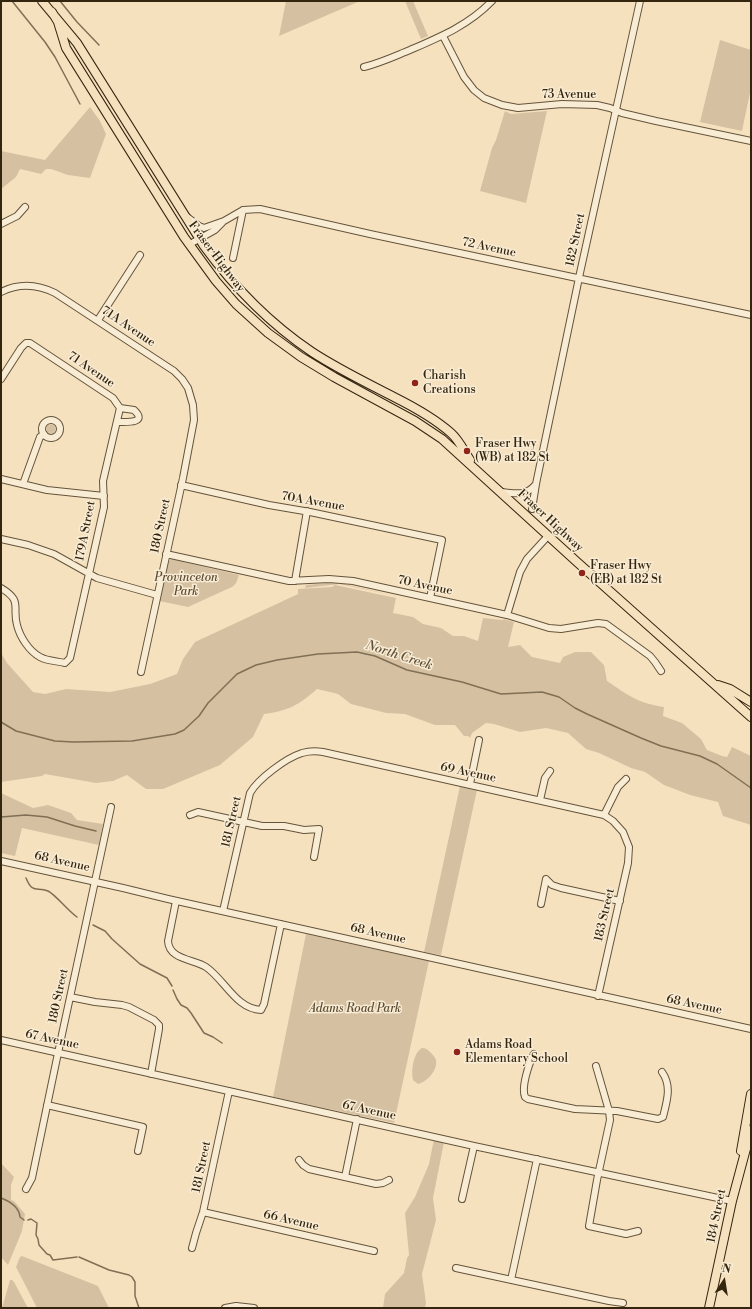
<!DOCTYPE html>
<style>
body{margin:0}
#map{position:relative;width:752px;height:1309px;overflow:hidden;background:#f6e1bf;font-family:"Libre Bodoni",serif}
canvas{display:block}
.frame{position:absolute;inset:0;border:2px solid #34250f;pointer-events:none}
.north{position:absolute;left:704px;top:1261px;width:40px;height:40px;-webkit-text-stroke:3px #f9ecd5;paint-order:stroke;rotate:12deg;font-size:11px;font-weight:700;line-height:16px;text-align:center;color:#34250f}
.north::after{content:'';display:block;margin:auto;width:14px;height:18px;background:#34250f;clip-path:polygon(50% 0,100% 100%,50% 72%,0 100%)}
</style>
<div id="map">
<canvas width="752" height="1309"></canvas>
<div class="frame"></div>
<div class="north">N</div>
</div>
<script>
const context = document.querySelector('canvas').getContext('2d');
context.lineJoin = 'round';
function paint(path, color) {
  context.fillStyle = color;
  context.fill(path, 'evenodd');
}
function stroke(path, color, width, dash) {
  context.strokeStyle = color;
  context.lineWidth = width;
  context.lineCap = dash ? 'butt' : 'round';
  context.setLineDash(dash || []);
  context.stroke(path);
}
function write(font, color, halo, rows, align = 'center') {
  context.font = font + ' "Libre Bodoni",serif';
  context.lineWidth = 3;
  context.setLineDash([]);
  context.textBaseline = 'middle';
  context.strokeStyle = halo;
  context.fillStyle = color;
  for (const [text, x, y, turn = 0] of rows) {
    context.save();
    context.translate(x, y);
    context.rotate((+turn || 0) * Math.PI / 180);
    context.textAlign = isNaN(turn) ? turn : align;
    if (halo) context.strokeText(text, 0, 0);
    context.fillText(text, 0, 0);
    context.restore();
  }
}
const green = new Path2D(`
 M286,1H360L279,36Z
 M405,1H413L428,36L421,39Z
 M720,40L751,50V88L742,131L700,122Z
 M90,107L100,121L106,134L90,178L68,175L51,169H46L41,174L20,169L16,177L1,189V151L45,160Z
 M505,111L511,114L547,111L526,203L480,191L492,148L496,140Z
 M46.5 429a4.5 4.5 0 1 1 9 0a4.5 4.5 0 1 1-9 0Z
 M171,559L181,560L184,562L239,575C237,580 237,584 232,587L188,607L159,601L167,563Z
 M327,583L344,584L396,596L340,584L305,588L306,585Z
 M335,585L396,598L393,613L413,617L423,624L441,628L453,636H464L478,641L483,618L503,620L504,619L514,622L508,647L520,645L532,657L560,663L563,657L575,652H591L604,665L607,681C628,695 637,703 664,707L663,716L682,723L701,739L707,750L722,756L727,757L732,747L751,756V825L723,816L718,802L690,795L664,785L645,772L631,768L599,753L586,749L568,733L546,728L520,732L494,724L486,723L472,733L470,738L468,736H464L455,725H435L405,714L386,713L351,704L338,694L317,689C299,705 288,711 264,714L253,737L220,765L163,789H146L127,775L113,781L96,783L45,774L42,776L1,782V653L7,663L33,692L45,694L66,689L110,692L150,684L177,674L183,659L195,642L298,594V589L332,587Z
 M460,786L477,790L441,955L424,952Z
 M1,793L33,808L48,805L71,813L77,820L103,824L99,845L22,828L15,856L1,853Z
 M306,934L429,961L394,1123L273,1097Z
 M422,1048C426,1048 428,1050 430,1052C433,1055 435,1057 436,1060C438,1070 427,1082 418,1084L413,1080C411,1071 413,1053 422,1048Z
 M434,1139L444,1142L433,1198L436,1220L422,1274L426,1303L425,1308H383L385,1294L404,1273L407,1258L409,1255L405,1213L415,1197L429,1164Z
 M1,1163L14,1177L11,1185V1200L14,1201L25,1214L22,1231L8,1265L1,1257Z
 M22,1256L98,1286L109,1308H37L16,1267L20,1257Z
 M10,1280H12L14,1282L28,1308H2Z`);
const stream = new Path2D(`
 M12,1L45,42L55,57L80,104
 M60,1L77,22L99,45
 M1,722L16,731L55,741L73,742L132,741L175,734L184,730L199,716L208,703L237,674L256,665L277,660L318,654L357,652L375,656L407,670L462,682L501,694L542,692L559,697L575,708L587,714L641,738L661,746L700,756L717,764L751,788
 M1,817L26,815L47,817L75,826L96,831
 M26,878C33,895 37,886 48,891C56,895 68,911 77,917
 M93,925L105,931L112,939L140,964L167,978L172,986
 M173,990L177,999L181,1005L187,1008L191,1013L204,1033L213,1037L222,1043
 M1,1198C9,1201 19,1207 20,1217L24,1220
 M28,1220L31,1219L37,1223L36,1235L38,1239L39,1245L47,1254L50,1255L53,1260L77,1257
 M79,1257L109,1270L129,1275L132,1277L135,1282V1296L139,1308`);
const minor = new Path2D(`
 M443,36L464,77L474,90L484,98L502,105L518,108L562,104L597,105L610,108L622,113L656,121L751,141
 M364,67C380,63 395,56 410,50C440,37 469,25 492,1
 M187,217L199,226L204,228L224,221L243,210L260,209L370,234L751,315
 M1,224L17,216L25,207
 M190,244L215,230L222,223
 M233,258L243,210
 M1,292C19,283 37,284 55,293L174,371L182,379L188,388L193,405L194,420L183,478L141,672
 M98,320L140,255
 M1,379L21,348L26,343H30L113,398L120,408
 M42 429a9 9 0 1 1 18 0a9 9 0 1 1-18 0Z
 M117,422C124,422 149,424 134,410L120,408
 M1,479L47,490L104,496
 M23,484L40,437L44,434
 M181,485L269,505L310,512L442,540L430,598
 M501,492C515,493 526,497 536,484
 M532,509L536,484L580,273L640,1
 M1,539L28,545L54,554L97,578L157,595
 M166,554L289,581L329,579L353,581L507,615L549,628L561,629L598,623L606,624L650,656L655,662L661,671
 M295,581L307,511
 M1,588C23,601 12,607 17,625C20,637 29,651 40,657C47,661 57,661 65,663L70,658L104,507L103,481L120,408
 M507,615L520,572L527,559L548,536
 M470,784L479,740
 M540,800L545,778L550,771
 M190,815L198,812L262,826H284L304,830L319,829L314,857
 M604,815L618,787L626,779
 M1,861L123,888L168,899L751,1029
 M176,901L168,941C169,960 194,959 206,967C225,980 236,1009 261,1010L264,1004L281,924
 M541,904L546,879L552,885L561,888L620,901
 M223,911L250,793C258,779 286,758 302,753C309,751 316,751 323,752L604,815L613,821L623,832L629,847L628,863L598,996
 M70,997L95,1002L122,1005L129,1007L154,1020L159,1025V1029L151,1074
 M1,1040L474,1146L732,1201
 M534,1054C529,1063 521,1087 525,1097L528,1099L575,1109L617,1111L658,1119L663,1117C667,1101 672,1086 662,1072
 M596,1066L609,1111L610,1120L597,1180L589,1226L626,1234L638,1231
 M47,1105L143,1127L138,1151
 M299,1160L303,1165L309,1169L376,1184L383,1183L389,1180
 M345,1177L357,1119
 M26,1189L32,1178L58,1053L111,807
 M462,1199L474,1146
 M203,1212L374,1251
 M192,1248L196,1233L203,1212L229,1091
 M456,1268L609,1301L623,1303
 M511,1280L537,1159
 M225,1308L236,1306L254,1308`);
const major = new Path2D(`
 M42,1L77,43L204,246C234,287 269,323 312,352C338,369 367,383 394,397C414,407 434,418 451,433C459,440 464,451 470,460
 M52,12L58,22L66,48L184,237L216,281L236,304L268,333L301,357L334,377L415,421L442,439L577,562L751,717
 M718,685L730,689L751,702
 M741,1151L751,1094
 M709,1308L732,1201L751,1130`);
const markers = [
 [415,383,4,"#8f2418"],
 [467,451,4,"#8f2418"],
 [582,573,4,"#8f2418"],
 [457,1052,4,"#8f2418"]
];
const streetNames = [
 ["73 Avenue",569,95],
 ["182 Street",576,240,-78],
 ["72 Avenue",489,248,12],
 ["Fraser Highway",216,257,53],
 ["71A Avenue",128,327,34],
 ["71 Avenue",91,370,34],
 ["70A Avenue",313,502,10],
 ["Fraser Highway",550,521,43],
 ["180 Street",161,526,-78],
 ["179A Street",86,531,-79],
 ["70 Avenue",425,586,12],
 ["69 Avenue",468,773,12],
 ["181 Street",232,822,-77],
 ["68 Avenue",62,862,13],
 ["183 Street",605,915,-77],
 ["68 Avenue",378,934,13],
 ["180 Street",59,996,-78],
 ["68 Avenue",694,1005,12],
 ["67 Avenue",52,1040,12],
 ["67 Avenue",369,1111,12],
 ["181 Street",202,1167,-78],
 ["184 Street",717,1216,-78],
 ["66 Avenue",291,1221,13]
];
const poiNames = [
 ["Charish",423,376],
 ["Creations",423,390],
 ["Fraser Hwy",475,444],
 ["(WB) at 182 St",475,458],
 ["Fraser Hwy",590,566],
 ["(EB) at 182 St",590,580],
 ["Adams Road",465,1045],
 ["Elementary School",465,1059]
];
const parkNames = [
 ["Provinceton",186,578],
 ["Park",186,592],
 ["Adams Road Park",355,1009]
];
const waterNames = [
 ["North Creek",399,656,18]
];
paint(green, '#d5c1a1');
stroke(stream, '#816f55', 1.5);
stroke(minor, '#64543b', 8);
stroke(major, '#34250f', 10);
stroke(minor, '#f9ecd5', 6);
stroke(major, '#f6e1bf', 8);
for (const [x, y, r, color] of markers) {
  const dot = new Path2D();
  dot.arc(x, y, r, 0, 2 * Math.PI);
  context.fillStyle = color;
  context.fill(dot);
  stroke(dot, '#f9ecd5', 1.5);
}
write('12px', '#34250f', '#f9ecd5', streetNames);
write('12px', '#34250f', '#f9ecd5', poiNames, 'left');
write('italic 12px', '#5c4c34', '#f9ecd5', parkNames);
write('italic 13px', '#615038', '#f9ecd5', waterNames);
</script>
